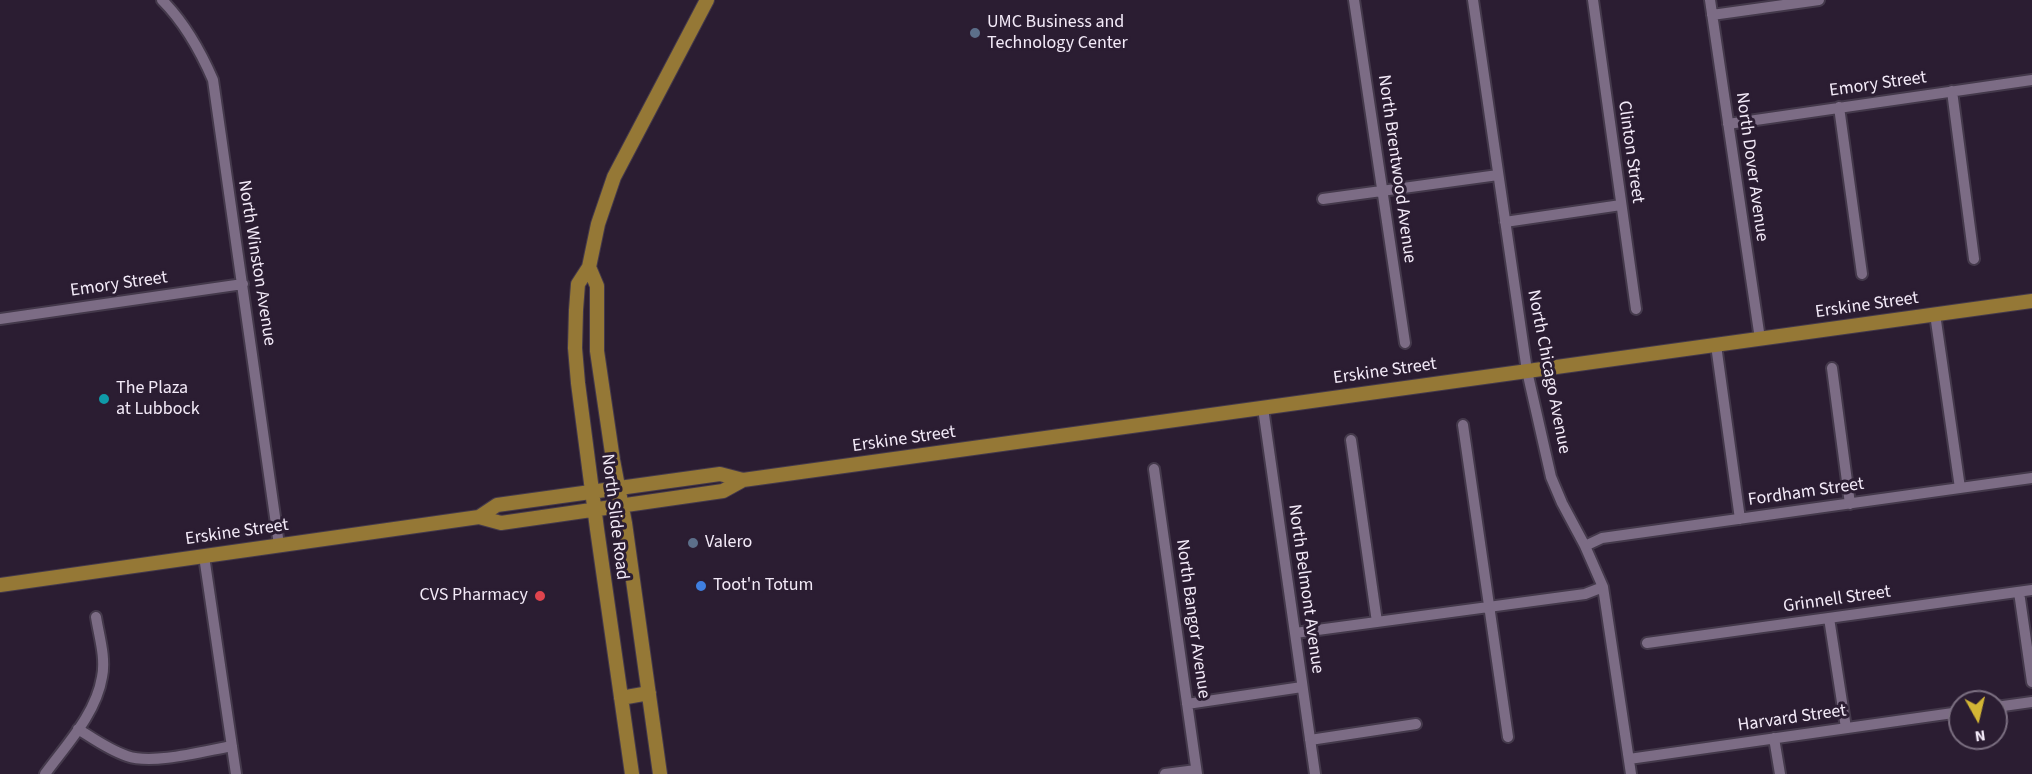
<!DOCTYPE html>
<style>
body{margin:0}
#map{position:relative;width:2032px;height:774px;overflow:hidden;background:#2b1d32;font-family:"Source Sans 3",sans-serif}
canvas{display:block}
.north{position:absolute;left:1948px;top:690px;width:60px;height:60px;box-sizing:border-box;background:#2b1d32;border:2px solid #7b6f81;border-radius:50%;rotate:172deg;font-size:16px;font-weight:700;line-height:24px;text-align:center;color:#f3eaf8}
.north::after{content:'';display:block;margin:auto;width:21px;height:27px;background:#d3b635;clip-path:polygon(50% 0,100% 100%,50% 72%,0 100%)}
</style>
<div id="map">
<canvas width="2032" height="774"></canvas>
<div class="north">N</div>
</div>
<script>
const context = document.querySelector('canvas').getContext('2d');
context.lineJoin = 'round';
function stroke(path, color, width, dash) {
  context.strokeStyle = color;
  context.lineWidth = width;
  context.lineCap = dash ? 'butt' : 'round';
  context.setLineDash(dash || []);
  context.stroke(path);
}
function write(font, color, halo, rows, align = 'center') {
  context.font = font + ' "Source Sans 3",sans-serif';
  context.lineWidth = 6;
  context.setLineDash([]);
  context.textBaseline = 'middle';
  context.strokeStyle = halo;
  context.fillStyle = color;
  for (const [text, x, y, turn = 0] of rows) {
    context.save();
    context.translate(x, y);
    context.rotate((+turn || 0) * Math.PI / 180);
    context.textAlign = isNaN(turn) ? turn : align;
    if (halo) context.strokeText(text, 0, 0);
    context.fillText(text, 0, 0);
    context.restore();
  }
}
const minor = new Path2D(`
 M162,0C185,23 200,50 213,80L279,545
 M1354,0L1405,343
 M1473,0L1527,371L1551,477L1562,503L1585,546L1603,587L1631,774
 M1593,0L1636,309
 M1710,0L1760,339
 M1712,15L1819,0
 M1952,91L1974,259
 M1839,107L1862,274
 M1728,124L2032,80
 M1323,199L1498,175
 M1505,222L1621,205
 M1935,314L1960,488
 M0,319L243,284
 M1716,345L1740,519
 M1832,368L1850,504
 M1263,408L1315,774
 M1463,425L1508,737
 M1351,440L1377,622
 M1154,469L1197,774
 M1585,546L1602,538L2032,478
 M204,556L236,774
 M2019,592L2032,682
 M1829,618L1846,728
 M1295,633L1585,594L1603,587
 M1647,643L2032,590
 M1187,704L1302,687
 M1996,707L2032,702
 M78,729C94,739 109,750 127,756C153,765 204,751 232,746
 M1774,738L1780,774
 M1310,740L1416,724
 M1629,759L1960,712
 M45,774C66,745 96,714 102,677C106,658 99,636 96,617
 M1165,774L1196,770`);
const major = new Path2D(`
 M589,267L597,286V351L613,460L625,523L660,774
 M479,517L497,505L720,474L743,480
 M0,585L479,517L501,523L723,491L743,480L2032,301
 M621,698L649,693
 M632,774L597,529L578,383L575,348L576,310L578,284L589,267L598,224L614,177L707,0`);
const markers = [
 [975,33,6,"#5c6f8a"],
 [104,399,6,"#0f9aa8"],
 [693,543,6,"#5c6f8a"],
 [701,586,6,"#3f7fe0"],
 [540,596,6,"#e0444e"]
];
const poiNames = [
 ["UMC Business and",987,23],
 ["Technology Center",987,44],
 ["The Plaza",116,389],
 ["at Lubbock",116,410],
 ["Valero",705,543],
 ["Toot'n Totum",713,586],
 ["CVS Pharmacy",528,596,"right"]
];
const streetNames = [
 ["Emory Street",1878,85,-8],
 ["Clinton Street",1630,152,82],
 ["North Dover Avenue",1751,167,82],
 ["North Brentwood Avenue",1396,169,82],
 ["North Winston Avenue",256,263,81],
 ["Emory Street",119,285,-8],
 ["Erskine Street",1867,306,-8],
 ["Erskine Street",1385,372,-8],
 ["North Chicago Avenue",1548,372,79],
 ["Erskine Street",904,440,-8],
 ["Fordham Street",1806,493,-8],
 ["North Slide Road",614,517,83],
 ["Erskine Street",237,533,-8],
 ["North Belmont Avenue",1305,589,82],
 ["Grinnell Street",1837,600,-8],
 ["North Bangor Avenue",1192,619,82],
 ["Harvard Street",1792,719,-8]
];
stroke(minor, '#44394b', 14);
stroke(major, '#44394b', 16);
stroke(minor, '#7c6c85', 10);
stroke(major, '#957836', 14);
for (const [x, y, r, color] of markers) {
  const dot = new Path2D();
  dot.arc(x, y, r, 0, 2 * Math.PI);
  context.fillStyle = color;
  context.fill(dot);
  stroke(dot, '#2b1d32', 2);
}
write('18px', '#f3eaf8', '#2b1d32', poiNames, 'left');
write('18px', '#f3eaf8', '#2b1d32', streetNames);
</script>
